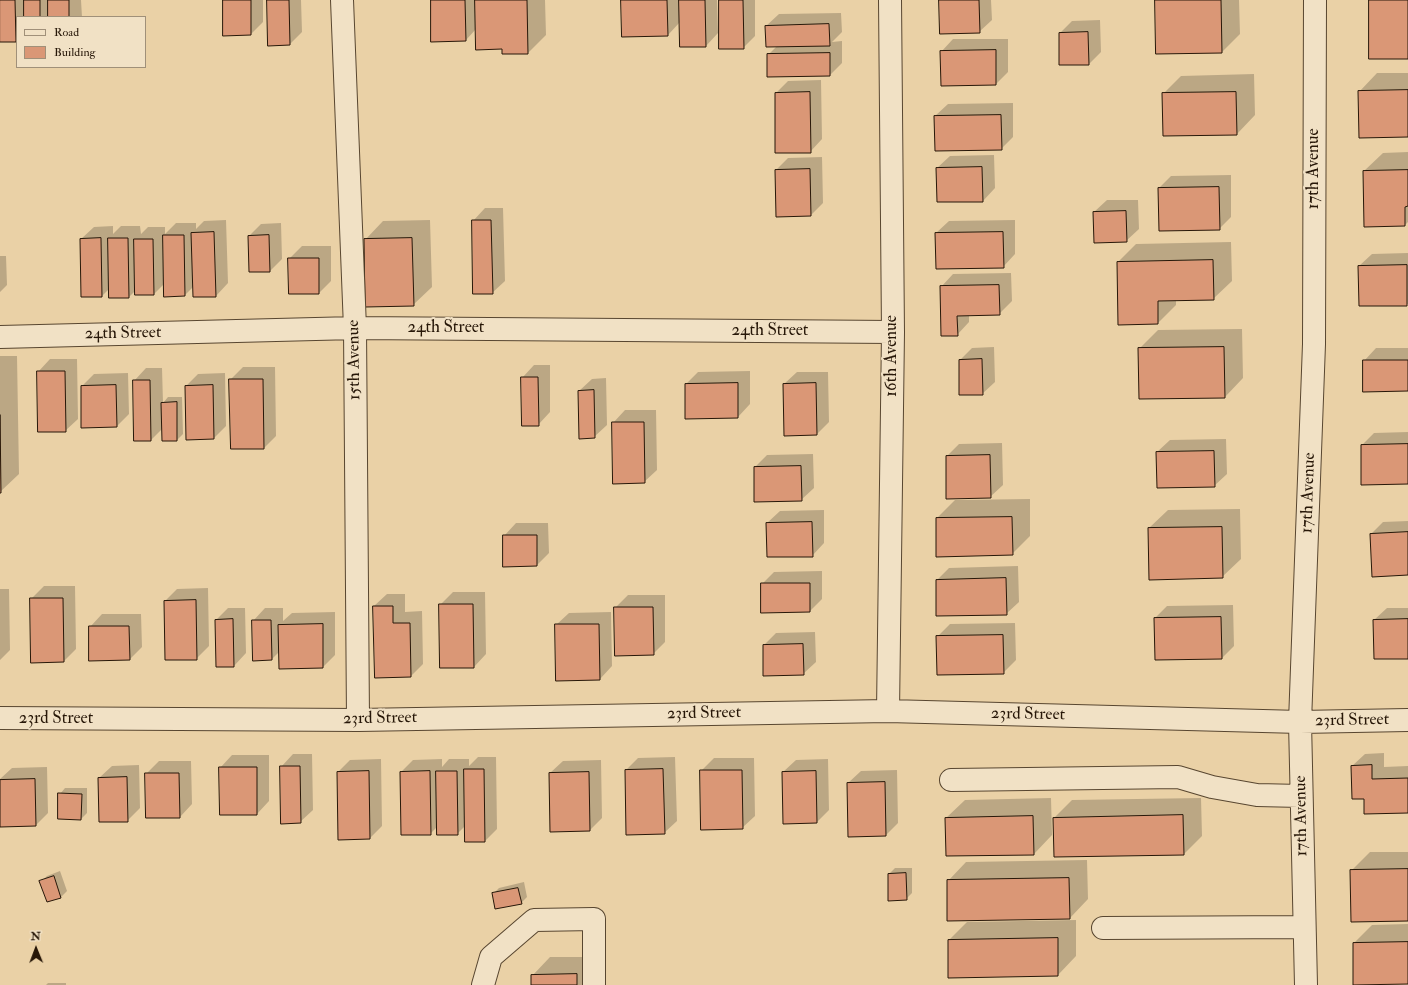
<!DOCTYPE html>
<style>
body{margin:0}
#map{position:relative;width:1408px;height:985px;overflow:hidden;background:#ead1a6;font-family:"IM FELL Double Pica",serif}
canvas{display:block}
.legend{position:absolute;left:16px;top:16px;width:130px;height:52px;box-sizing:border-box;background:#f1e1c5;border:1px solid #a09079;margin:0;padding:5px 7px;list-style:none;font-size:12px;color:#271708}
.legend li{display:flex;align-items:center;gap:8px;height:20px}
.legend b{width:20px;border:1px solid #a09079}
.north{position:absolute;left:16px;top:929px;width:40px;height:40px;-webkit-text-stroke:3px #f1e1c5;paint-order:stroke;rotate:359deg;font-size:11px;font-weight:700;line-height:16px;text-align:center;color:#271708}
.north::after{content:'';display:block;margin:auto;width:14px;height:18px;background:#271708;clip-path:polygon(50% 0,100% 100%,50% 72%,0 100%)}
</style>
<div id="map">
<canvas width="1408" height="985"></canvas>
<ul class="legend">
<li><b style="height:5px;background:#f1e1c5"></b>Road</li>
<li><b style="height:11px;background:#da9776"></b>Building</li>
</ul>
<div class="north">N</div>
</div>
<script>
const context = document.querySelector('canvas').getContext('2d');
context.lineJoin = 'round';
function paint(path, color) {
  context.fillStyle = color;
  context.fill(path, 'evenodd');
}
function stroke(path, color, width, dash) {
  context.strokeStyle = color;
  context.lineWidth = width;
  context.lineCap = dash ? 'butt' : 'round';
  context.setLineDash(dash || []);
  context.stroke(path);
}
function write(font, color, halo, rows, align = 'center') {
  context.font = font + ' "IM FELL Double Pica",serif';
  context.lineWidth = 4;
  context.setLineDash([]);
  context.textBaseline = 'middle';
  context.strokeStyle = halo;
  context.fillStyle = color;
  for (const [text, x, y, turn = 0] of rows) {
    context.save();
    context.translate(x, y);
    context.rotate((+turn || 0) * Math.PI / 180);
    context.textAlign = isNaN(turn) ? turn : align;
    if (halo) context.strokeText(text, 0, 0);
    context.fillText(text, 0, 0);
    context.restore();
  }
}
const shadow = new Path2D(`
 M0,0H81L82,17H17V39L15,41H0Z
 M224,0H263V22L251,34Z
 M268,0H301L302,32L290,44Z
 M432,0H545L546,35L528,53L503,48L476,29L466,40Z
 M622,0H717L718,33L706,46L680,22L668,35Z
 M720,0H755V36L743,48Z
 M940,0H991L992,20L979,32Z
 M1156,0H1239L1240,34L1222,52Z
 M841,13L842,32L832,42L842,41V63L830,75L768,55L777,46H767L766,26L779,14Z
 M1100,20L1101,52L1089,64L1060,33L1072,21Z
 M953,39H1008V72L996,84L941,52Z
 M1377,73H1408V136L1359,92Z
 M1254,74L1255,115L1237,134L1163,94L1181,76Z
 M821,80L822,139L810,152L776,93L788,81Z
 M1013,103V137L1001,149L935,116L948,104Z
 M1408,152V222L1405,225L1364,171L1383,153Z
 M994,155L995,188L983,201L937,168L950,156Z
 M822,157L823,203L811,215L777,216L776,170L788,158Z
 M1231,175V217L1219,229L1159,188L1171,176Z
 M1107,200H1138L1139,229L1126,241L1094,212Z
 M485,208H503L505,281L492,293L473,221Z
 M226,220L228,283L216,296L194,286L185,295L165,283L154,294L136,290L129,297H110V288L102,296H82L81,239L94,227L113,226V234L121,226H140L141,234L148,227H165V234L176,223H196V229L204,221Z
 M430,220L432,287L413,305L365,240L383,221Z
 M1015,220V254L1003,267L936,233L949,221Z
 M281,223L282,259L270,271L249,236L261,224Z
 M1231,242L1232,281L1213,299L1176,300V305L1158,323L1118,262L1136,244Z
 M302,246H331V281L319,293L289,259Z
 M1408,253V304L1360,305L1359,266L1372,254Z
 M0,256H6L7,285L0,292Z
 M1011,273L1012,301L999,314H969V322L957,335L941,287L953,274Z
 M1242,329L1243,378L1225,397L1139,349L1158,330Z
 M994,347L995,382L982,394L960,360L972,348Z
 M1376,348H1408V390L1364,361Z
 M0,356H17L19,474L0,492Z
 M50,359H77L78,419L65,431L38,372Z
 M534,365H550V412L538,425L522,378Z
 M243,367H275L276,436L264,448L230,380Z
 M146,368H162L163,403L168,397H182L183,434L177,440L163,428L151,440L134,381Z
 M750,371V404L738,417H686V384L698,372Z
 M797,372H828L829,422L817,434L784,384Z
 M128,373L129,414L117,426L82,386L94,374Z
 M225,373L226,426L214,438L186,386L198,374Z
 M606,378L607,425L594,437L579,391L592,379Z
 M625,410H656L657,470L644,482L613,423Z
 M1408,432V483L1362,445L1374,433Z
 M1226,439L1227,474L1214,486L1158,487L1157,452L1170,440Z
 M1002,443L1003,485L990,497L947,456L959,444Z
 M813,454L814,488L801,500L755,467L767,455Z
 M1030,499V536L1012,554L937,518L955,500Z
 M1240,509L1241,559L1222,577L1149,528L1168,510Z
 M824,510V543L812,556L767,523L780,511Z
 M1408,521V574L1371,534L1383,522Z
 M516,523H548L549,553L537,565L504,536Z
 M1018,566L1019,602L1006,614L937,615V580L949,568Z
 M822,571V599L810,611L762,584L774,572Z
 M44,586H75L76,649L64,661L31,599Z
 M208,588L209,646L196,659L165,601L177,589Z
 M0,589H9L10,650L0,660Z
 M453,592H485L486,654L474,667L440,605Z
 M387,594H405V612L422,611L423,664L411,676L376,677L374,606Z
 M628,595H665V642L653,654L615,608Z
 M1233,605L1234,646L1222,658L1155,618L1167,606Z
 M228,608H245L246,653L234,666L216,620Z
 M265,608H283V621L292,613L335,612V655L323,667L280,651L272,659L253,621Z
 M1387,608H1408V658L1374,620Z
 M611,612L612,666L600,679L556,625L569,613Z
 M102,614H141L142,647L130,659L90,627Z
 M1015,623L1016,660L1003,673L938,636L950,624Z
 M815,632L816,662L803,674L764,645L776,633Z
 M1384,753V767L1408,766V812L1365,798L1352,766L1365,754Z
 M293,754H312L313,810L300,822L281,767Z
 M232,755H269V801L257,814L220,768Z
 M478,757H496L497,829L485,841L466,825L457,834L438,826L430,834L401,772L413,760L442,759V767L449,759H469V766Z
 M675,757L677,821L664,833L627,834L626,770L638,758Z
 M714,758H754L755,816L742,828L701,771Z
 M381,759L382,826L370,838L339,839L338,772L350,760Z
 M828,759L829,810L817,822L783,772L796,760Z
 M601,760L602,818L590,830L550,773L563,761Z
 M159,761H191L192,804L180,817L146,774Z
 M139,765L140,808L127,821L99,778L112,766Z
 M47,767L48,813L36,825L0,826V779L12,768Z
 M897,770L898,823L886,835L848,783L861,771Z
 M65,788H87V813L81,819L60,794Z
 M1051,798L1052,835L1034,854L946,818L965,800Z
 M1201,798L1202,836L1184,854L1054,818L1072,800Z
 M1370,852H1408V920L1351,871Z
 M1087,860L1088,899L1070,918L948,881L966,862Z
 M895,868H912V893L906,899L889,874Z
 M60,871L67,891L61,897L48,901L41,882L47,876Z
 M524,882L527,897L521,903L493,894L499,888Z
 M1076,920V956L1058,975L949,977V940L967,922Z
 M1408,924V983L1354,943L1372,925Z
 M550,957H595V985H532V976Z
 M48,983H66V985H46Z`);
const building = new Path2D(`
 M0,0H15L16,42H0Z
 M24,0H40V17H24Z
 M48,0H69V17H48Z
 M223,0H251V35L223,36Z
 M267,0H289L290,45L268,46Z
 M431,0H465L466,41L431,42Z
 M475,0H527L528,54H502V49L476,50Z
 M621,0H667L668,36L622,37Z
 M679,0H705L706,47H680Z
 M719,0H743L744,49H719Z
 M939,0H979L980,33L940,34Z
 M1155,0H1221L1222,53L1156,54Z
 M1369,0H1408V59H1369Z
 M829,24L830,46L766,47L765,26Z
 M1088,32L1089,65H1059V33Z
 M996,50V85L941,86L940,51Z
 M830,53V76L767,77V54Z
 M1408,90V137L1359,138L1358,91Z
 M810,92L811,153H775V93Z
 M1236,92L1237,135L1163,136L1162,93Z
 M1001,115L1002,150L935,151L934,116Z
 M982,167L983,202H937L936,168Z
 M810,169L811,216L776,217L775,170Z
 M1408,170V206L1405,207V226L1364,227L1363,171Z
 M1219,187L1220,230L1159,231L1158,188Z
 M1126,211L1127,242L1094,243L1093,212Z
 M472,220H491L493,294H473Z
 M214,232L216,297H193L191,233Z
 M1003,232L1004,268L936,269L935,233Z
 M163,235H184L185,296L164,297Z
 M269,235L270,272H249L248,236Z
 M101,238L102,297H81L80,239Z
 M108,238H128L129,298H109Z
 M412,238L414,306L365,307L364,239Z
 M134,239H153L154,295H135Z
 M288,258H319V294H289Z
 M1213,260L1214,300L1158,301V324L1118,325L1117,262Z
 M1407,265V306H1359L1358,266Z
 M999,285L1000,315L957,316L958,336H941L940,286Z
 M1224,347L1225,398L1139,399L1138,348Z
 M982,359L983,395H959V360Z
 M1363,360H1408V391L1363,392Z
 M37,371H65L66,432H38Z
 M521,377H538L539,426H522Z
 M229,379H263L264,449H231Z
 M133,380H150L151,441H134Z
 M738,383V418L685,419V384Z
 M816,383L817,435L784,436L783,384Z
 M116,385L117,427L81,428V386Z
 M213,385L214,439L186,440L185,386Z
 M594,390L595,438L579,439L578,391Z
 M177,402V441H162L161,403Z
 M0,415L1,493H0Z
 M612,422H644L645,483L613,484Z
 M1408,444V484L1361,485V445Z
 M1214,451L1215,487L1157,488L1156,452Z
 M990,455L991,498L946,499V456Z
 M801,466L802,501L754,502V467Z
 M1012,517L1013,555L936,557V518Z
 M812,522L813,557H767L766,523Z
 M1222,527L1223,578L1149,580L1148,528Z
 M1408,532V575L1372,577L1370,534Z
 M503,535H537V566L503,567Z
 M1006,578L1007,615L936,616V580Z
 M761,583H810V612L761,613Z
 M30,598H63L64,662L31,663Z
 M196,600L197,660H165L164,601Z
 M439,604H473L474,668H440Z
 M373,606H393V623H410L411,677L375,678Z
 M614,607H653L654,655L615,656Z
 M1221,617L1222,659L1155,660L1154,618Z
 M233,619L234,667H216L215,620Z
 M1408,619V659H1374L1373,620Z
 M252,620H271L272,660L253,661Z
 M323,624V668L279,669L278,625Z
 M555,624H599L600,680L556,681Z
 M89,626H129L130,660L89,661Z
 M1003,635L1004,674L937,675L936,636Z
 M803,644L804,675L763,676V645Z
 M1372,765V779L1408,778V813L1364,814V799H1352L1351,766Z
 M280,766H300L301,823L281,824Z
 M219,767H257V815H220Z
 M464,769H484L485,842H465Z
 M663,769L665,834L626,835L625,770Z
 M700,770H742L743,829L701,830Z
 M369,771L370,839L338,840L337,772Z
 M430,771L431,835H401L400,772Z
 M436,771H457L458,835H437Z
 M816,771L817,823L783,824L782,772Z
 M589,772L590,831L550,832L549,773Z
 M145,773H179L180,818H146Z
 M127,777L128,822H99L98,778Z
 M35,779L36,826L0,827V780Z
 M885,782L886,836L848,837L847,783Z
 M58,793L82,794L81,820L58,819Z
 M1183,815L1184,855L1054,857L1053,818Z
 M1033,816L1034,855L946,856L945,818Z
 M1408,869V921L1351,922L1350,870Z
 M906,873L907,900L888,901V874Z
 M54,876L61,898L47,902L39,881Z
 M1069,878L1070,919L947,921V880Z
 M518,888L522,904L495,909L492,893Z
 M1058,938V976L948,978V940Z
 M1408,942V984L1353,985V943Z
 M577,974V985H531V975Z`);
const minor = new Path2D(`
 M342,0L355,328L358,720
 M0,337L355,328L893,332
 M888,711L893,332L890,0
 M0,718L358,720L888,711L1300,722L1408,720
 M951,780L1178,777L1212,787L1257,795L1301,796
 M1103,928L1304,927
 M483,985L491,957L534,920L594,919V985
 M1306,985L1300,722L1314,344L1315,0`);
const streetNames = [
 ["17th Avenue",1314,169,-90],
 ["24th Street",446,328],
 ["24th Street",770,331],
 ["24th Street",123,334,-1],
 ["16th Avenue",892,356,-90],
 ["15th Avenue",355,360,-91],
 ["17th Avenue",1309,493,-88],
 ["23rd Street",704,714,-1],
 ["23rd Street",1028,715,1],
 ["23rd Street",56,719],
 ["23rd Street",380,719,-1],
 ["23rd Street",1352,721,-1],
 ["17th Avenue",1302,816,-91]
];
paint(shadow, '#0003');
paint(building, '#da9776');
stroke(building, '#271708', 1);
stroke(minor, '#584630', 24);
stroke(minor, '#f1e1c5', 22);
write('17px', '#271708', '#f1e1c5', streetNames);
</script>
